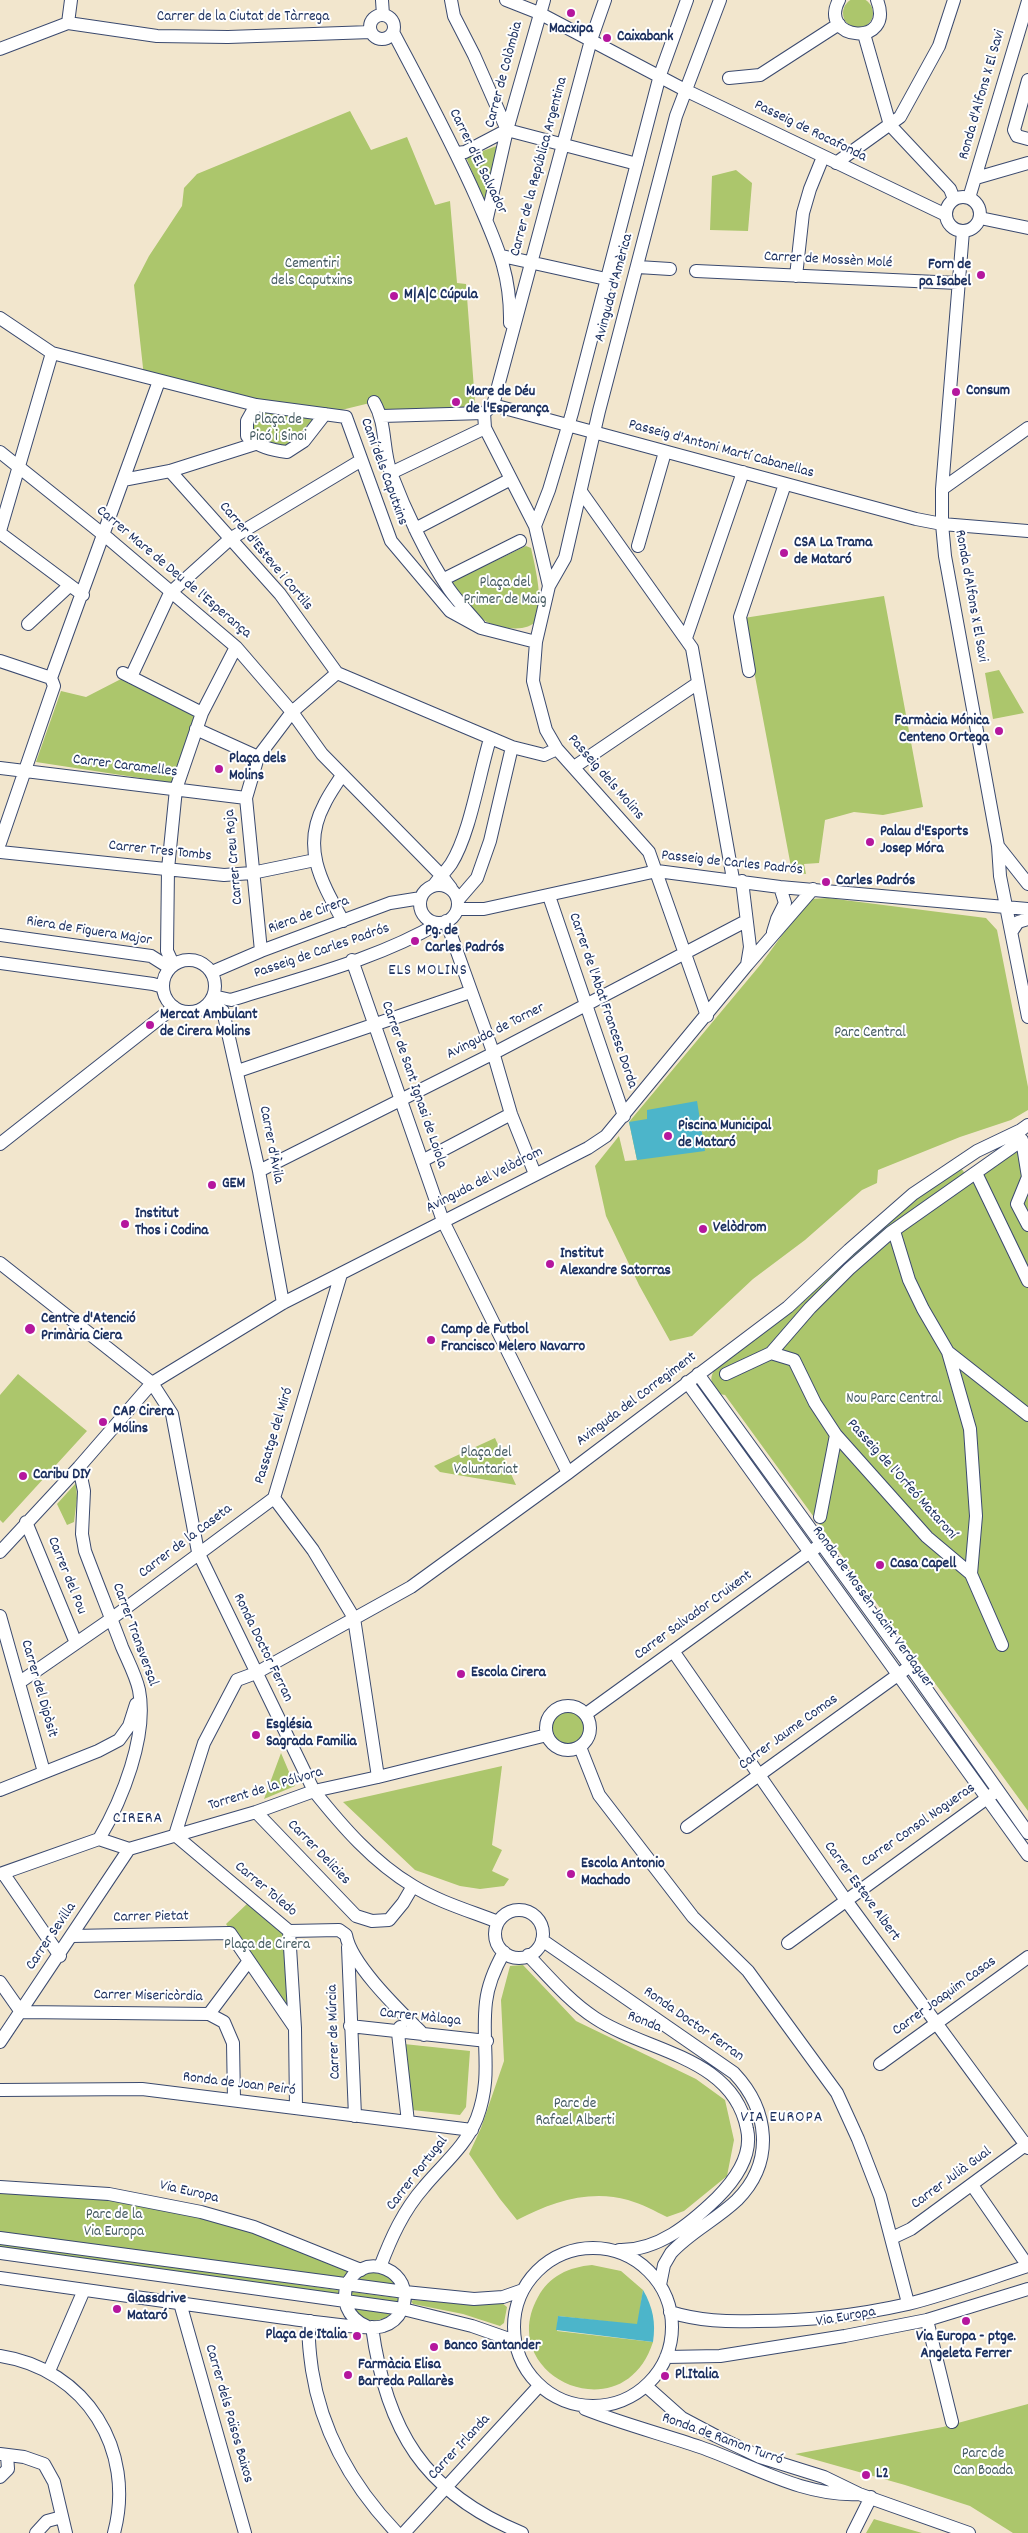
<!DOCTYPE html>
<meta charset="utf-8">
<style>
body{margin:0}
canvas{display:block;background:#f2e6cd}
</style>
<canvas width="1028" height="2533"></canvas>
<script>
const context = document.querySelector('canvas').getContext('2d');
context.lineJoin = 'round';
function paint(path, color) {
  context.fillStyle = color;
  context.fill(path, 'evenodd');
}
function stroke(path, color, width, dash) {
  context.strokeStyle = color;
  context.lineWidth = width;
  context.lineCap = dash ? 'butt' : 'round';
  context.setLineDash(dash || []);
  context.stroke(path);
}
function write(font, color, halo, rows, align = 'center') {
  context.font = font + ' Dekko,sans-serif';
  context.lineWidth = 4;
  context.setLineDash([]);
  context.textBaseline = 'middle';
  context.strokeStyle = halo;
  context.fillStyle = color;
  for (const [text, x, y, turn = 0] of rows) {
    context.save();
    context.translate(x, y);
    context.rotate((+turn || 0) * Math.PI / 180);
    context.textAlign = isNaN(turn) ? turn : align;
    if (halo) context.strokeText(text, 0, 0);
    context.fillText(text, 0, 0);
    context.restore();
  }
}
const green = new Path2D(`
 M843 13a15 15 0 1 1 30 0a15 15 0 1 1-30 0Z
 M350,111L371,150L407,137L435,205L450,201L457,283L466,284L475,402L484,413L382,416L374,402L325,414L144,377L134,285L149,256L182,206L184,188L197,174Z
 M505,143L487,207L466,157Z
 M736,170L752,183L748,231L710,230L712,176Z
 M260,409L315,418L284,447H276L253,436L251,424Z
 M526,546L531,548C535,566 544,602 536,620C529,634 494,628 484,620C471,609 458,596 451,582Z
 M884,596L923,807L883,815L854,812L825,820L819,863L804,864L806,874L792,872L744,618Z
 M999,670L1024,713L993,719L985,673Z
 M121,679L198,717L173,783L36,762L61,691L86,697Z
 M828,898L986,918L997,930L1028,1087V1110L1011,1120L960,1137L878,1170L877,1183L862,1190L805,1240L753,1279L692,1336L670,1341L639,1285L606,1216L595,1166L619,1136L625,1161L637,1160L629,1122L761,964L804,905L811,899Z
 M1028,1139V1811L725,1395L719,1394C712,1384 708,1380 715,1369L800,1305L836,1269L917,1198L961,1168L966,1175L993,1158L1004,1144Z
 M18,1374L87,1431L3,1523L0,1520V1395Z
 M495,1438L516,1485L440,1472L434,1466Z
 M76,1483L77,1498L74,1522L67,1525L57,1504Z
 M550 1728a17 17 0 1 1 34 0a17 17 0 1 1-34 0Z
 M281,1753L295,1786L264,1799Z
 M502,1766L492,1845L502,1850L492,1871L509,1879L504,1886L480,1889L460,1886L415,1870L343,1802Z
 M249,1902L287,1938L289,2012L226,1924Z
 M523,1965L576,2021L696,2079L725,2100L734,2140L727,2176L684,2211L667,2217C655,2211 642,2204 628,2200C590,2189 551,2202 517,2220L500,2199L469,2154L481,2128L504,2061L501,2000L510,1966Z
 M404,2044L470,2051L466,2107L460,2115L412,2110Z
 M0,2193L116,2200L179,2212L237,2227L349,2270L342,2279L0,2233Z
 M0,2243L338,2290L340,2292L338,2294L0,2247Z
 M592,2265L621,2271L643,2290L638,2325L558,2316L557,2331L653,2342C623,2435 494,2376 538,2297C549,2276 569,2267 592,2265Z
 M372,2272L387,2276L397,2285L358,2280L363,2275Z
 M353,2292L398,2298L400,2300L397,2303L352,2296L351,2293Z
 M414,2300L465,2304L502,2303L507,2307L504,2323L500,2326L463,2314L413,2304L411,2301Z
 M354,2307L393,2313C380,2323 362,2325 354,2307Z
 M1028,2404V2533H1013L970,2506L905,2485L795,2454L943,2427Z
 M874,2519L877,2520L922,2533H866Z`);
const water = new Path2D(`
 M697,1101L705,1151L637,1160L629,1122L647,1119V1110Z
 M643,2290C653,2307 656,2323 653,2342L556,2330L558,2316L637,2324Z`);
const minor = new Path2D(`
 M382,0L383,15
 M451,0L454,16L474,55L507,130
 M506,0L539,13L685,90L946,215
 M839,0C817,41 896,48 877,0
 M370 27a12 12 0 1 1 24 0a12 12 0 1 1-24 0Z
 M68,23L71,0
 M393,32C422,87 452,142 477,199C496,244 511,272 510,323
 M864,34L890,125L950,189L954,199
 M0,49L68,23L157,36L228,37L371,32
 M729,78L760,75L839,24
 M1028,80L1014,130L1017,136L1028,139
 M507,130L637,164
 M457,153L465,152L507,130
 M836,163L900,117L939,46L954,0
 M976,178L1028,163
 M946 214a17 17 0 1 1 34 0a17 17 0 1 1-34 0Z
 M969,198L1028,1
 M487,218L507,130L544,0
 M980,218L1028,228
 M963,231L942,489V524L945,556L998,846L1000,876L1028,1017
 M502,256L606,279
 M638,267L670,269
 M696,271L958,283
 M796,276L803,213L810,189L823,157
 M0,318L52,353L256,405L346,417L391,541L450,611L481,628L536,642
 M374,402C387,425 382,448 391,473C405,510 427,557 449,589C458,602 469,613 479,625
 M256,405L247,421V436C259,447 271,450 287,452L304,441L325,414
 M493,405L916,519L942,524L1028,531
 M484,413L493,405L591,40L605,0
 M484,413L485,428L535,526L549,586
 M382,416L484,413
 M0,452L110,540L236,647L292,712L322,754L441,875L451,888
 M170,471L280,594L337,673L512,747L544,755L557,749
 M391,473L485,428
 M123,480L170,471L255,444
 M942,489L1028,428
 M582,493L692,648L733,879
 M535,526L549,490L572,413L660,75L687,0
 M415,529L511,479
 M0,531L52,353
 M0,533L83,595
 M638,546L665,452
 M444,579L520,541
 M28,624L69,586
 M686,638L743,472
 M0,661L51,678
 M749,671L740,617L785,484
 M123,673L202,713
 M131,677L170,593L230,539L360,461
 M196,729L258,757
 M574,767L698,683
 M0,768L246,798
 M342,775C336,785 329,794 324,805C301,848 322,883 343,921
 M0,843L54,686L51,678L159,381
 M998,846L1028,884
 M0,852L224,875L252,873L315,860
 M742,881L750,947L747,965
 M420 904a19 19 0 1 1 38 0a19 19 0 1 1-38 0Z
 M434,885C439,878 446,871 451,864C470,834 479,775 490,739
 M549,896L624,1116
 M458,900L477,878L490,841L512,747
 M458,909H484L657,871L780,887L1028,909
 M446,921L493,1052L511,1114L535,1174
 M1012,931L1018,922L1028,919
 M773,932L777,919L785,903L780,887
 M0,935L151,956L170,968
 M261,951L246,798L258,757L292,712L337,673
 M163 986a26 26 0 1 1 52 0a26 26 0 1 1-52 0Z
 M352,960L443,1221L568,1473
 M0,963L153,984L163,987
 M173,964L167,951L168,869L176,789L202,713L236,647
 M212,972L261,951L390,903L421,898
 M213,996L231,1000C300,978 376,960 439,923
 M209,1003L223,1011L259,1171L283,1303
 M707,1016L649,852L557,749L546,730L533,681L536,642L549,586L565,558L599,411L676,116L720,0
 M238,1071L470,992
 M0,1144L174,1007
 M422,1161L511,1114
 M259,1171L498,1051L746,921
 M976,1173L1028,1281
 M894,1231L909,1280L923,1309L948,1352L970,1429L976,1516L971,1574L1002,1645
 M0,1263L152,1383L172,1414L198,1552L314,1791C342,1826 373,1862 413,1886C439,1902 470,1911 498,1922
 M341,1274L274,1498L313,1550L354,1618L378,1777
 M948,1352L1028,1415
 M771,1353L810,1308L849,1269L890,1233L1022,1140L1028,1177L1017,1204L1028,1225
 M698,1374L910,1666L1028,1833
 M726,1374L771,1353L794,1360L815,1403L836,1435L927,1537L971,1574
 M687,1382L1028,1855
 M79,1467L84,1491L82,1534L85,1551C97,1583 110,1615 122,1647C128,1661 136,1676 139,1690C148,1736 122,1800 99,1839
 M820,1517L836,1435
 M26,1522L76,1643
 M0,1552L79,1467L152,1383L283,1303L588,1148L606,1136L747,965L813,889
 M0,1616L44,1772
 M673,1651L845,1899L1028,2148
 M20,1682L111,1619L274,1498
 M546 1728a22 22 0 1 1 44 0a22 22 0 1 1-44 0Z
 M586,1714L817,1547
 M580,1747L599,1795L693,1917L748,1971L837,2093L858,2139L880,2196L908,2303
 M0,1790L98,1751L119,1740L129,1726L136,1704
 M256,1812L356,1916L372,1921L389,1920L403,1903L413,1886
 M687,1827L906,1669
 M3,1873L60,1956
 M0,1874L99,1839L129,1849L256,1812L314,1791L378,1777L547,1735
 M495 1934a24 24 0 1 1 48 0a24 24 0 1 1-48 0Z
 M289,1931L295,2028L296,2108
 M72,1936L230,1933L295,2028
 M542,1940L734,2073C769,2110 775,2162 737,2200C716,2220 690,2232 671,2253L664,2265L660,2285
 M788,1943L994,1793
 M348,1947L355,2116
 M528,1955C549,1977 569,2001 595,2018C646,2052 733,2056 747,2129C753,2156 735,2180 717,2198C690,2224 658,2251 619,2250
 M0,1982L21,2012L209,2014L224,2022L233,2043L234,2100
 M209,2014L248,1962
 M350,2026L487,2041
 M400,2027L398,2033L408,2122
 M424,2035C402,2013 351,1965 346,1935L339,1930L289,1931L175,1835L204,1743L237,1680L256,1673L411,1587L568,1473L788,1307L849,1250L913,1194L977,1151L1021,1130L1028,1125
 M0,2042L129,1849
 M880,2064L1028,1957
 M0,2090L142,2089L472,2130
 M972,2185L1028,2266
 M0,2187L109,2194L201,2212L254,2227L361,2270
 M0,2238L405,2292L474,2299L503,2297L523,2290
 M892,2238L911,2229L1028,2143
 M514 2327a79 79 0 1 1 158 0a79 79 0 1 1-158 0Z
 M0,2253L403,2309L472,2326L515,2341
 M380,2267C391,2238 403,2211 424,2187C442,2165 466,2146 477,2118C493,2075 481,2045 486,2002C488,1984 495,1968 504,1952
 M0,2278C95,2291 190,2305 285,2318C303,2320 369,2331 383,2326C400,2321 410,2301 402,2284C399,2278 393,2272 386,2269C349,2254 326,2308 366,2326
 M180,2303L245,2533
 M670,2312C699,2321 727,2322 757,2321C807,2321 859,2315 908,2304C948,2294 988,2279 1028,2266
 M927,2320L952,2422
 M310,2321C307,2337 310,2354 312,2370C322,2434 353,2487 397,2533
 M372,2327C386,2430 424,2493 522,2533
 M0,2356C86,2369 136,2450 114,2533
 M666,2357L720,2356L845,2336L927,2320L1028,2289
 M49,2371L84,2290
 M646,2386L682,2418L716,2436L760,2457L824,2477L859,2494L969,2533
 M585,2409C623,2424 662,2434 700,2447C752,2465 803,2497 859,2494
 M0,2454L24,2457L44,2464L54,2482L66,2533
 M0,2477L8,2469L7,2455
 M36,2533L47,2521L62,2517
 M404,2533L539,2386
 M853,2533L871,2497`);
const markers = [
 [571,13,5,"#b5179e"],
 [607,38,5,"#b5179e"],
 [981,275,5,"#b5179e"],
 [394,296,5,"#b5179e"],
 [956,392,5,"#b5179e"],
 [456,402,5,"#b5179e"],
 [784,553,5,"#b5179e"],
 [999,731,5,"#b5179e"],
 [219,769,5,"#b5179e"],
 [870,842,5,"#b5179e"],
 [826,882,5,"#b5179e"],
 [415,941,5,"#b5179e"],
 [150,1025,5,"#b5179e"],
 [668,1136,5,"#b5179e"],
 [212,1185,5,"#b5179e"],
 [125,1224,5,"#b5179e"],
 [703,1229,5,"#b5179e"],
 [550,1264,5,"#b5179e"],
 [30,1329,6,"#b5179e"],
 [431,1340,5,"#b5179e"],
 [103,1422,5,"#b5179e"],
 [23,1476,5,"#b5179e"],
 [880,1565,5,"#b5179e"],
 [461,1674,5,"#b5179e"],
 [256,1735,5,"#b5179e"],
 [571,1874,5,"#b5179e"],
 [117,2309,5,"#b5179e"],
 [966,2321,5,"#b5179e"],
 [357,2336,5,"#b5179e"],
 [434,2347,5,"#b5179e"],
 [348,2375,5,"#b5179e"],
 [665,2376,5,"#b5179e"],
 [866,2475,5,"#b5179e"]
];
const streetNames = [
 ["Carrer de la Ciutat de Tàrrega",243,18],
 ["Carrer de Colòmbia",505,75,-75],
 ["Ronda d'Alfons X El Savi",983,95,-74],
 ["Passeig de Rocafonda",810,132,26],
 ["Carrer d'El Salvador",477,162,64],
 ["Carrer de la República Argentina",540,167,-75],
 ["Carrer de Mossèn Molé",828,261,3],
 ["Avinguda d'Amèrica",615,288,-75],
 ["Passeig d'Antoni Martí Cabanellas",721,450,15],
 ["Camí dels Caputxins",383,472,70],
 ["Carrer d'Esteve i Cortils",265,557,50],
 ["Carrer Mare de Deu de l'Esperança",173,573,40],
 ["Ronda d'Alfons X El Savi",970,596,80],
 ["Carrer Caramelles",125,767,7],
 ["Passeig dels Molins",605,778,49],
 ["Carrer Tres Tombs",160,852,6],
 ["Carrer Creu Roja",235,857,-95],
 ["Passeig de Carles Padrós",732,864,6],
 ["Riera de Cirera",309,916,-20],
 ["Riera de Figuera Major",89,932,9],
 ["Passeig de Carles Padrós",322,952,-19],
 ["Carrer de l'Abat Francesc Dorda",602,1001,71],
 ["Avinguda de Torner",496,1032,-27],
 ["Carrer de Sant Ignasi de Loiola",413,1085,71],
 ["Carrer d'Àvila",270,1145,79],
 ["Avinguda del Velòdrom",485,1181,-27],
 ["Avinguda del Corregiment",637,1400,-37],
 ["Passatge del Miró",275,1436,-73],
 ["Passeig de l'Orfeó Mataroní",901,1480,48],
 ["Carrer de la Caseta",186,1542,-37],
 ["Carrer del Pou",66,1576,68],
 ["Ronda de Mossèn Jacint Verdaguer",872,1608,54],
 ["Carrer Salvador Cruixent",694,1616,-36],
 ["Carrer Transversal",134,1635,70],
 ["Ronda Doctor Ferran",262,1648,64],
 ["Carrer del Dipòsit",38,1689,74],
 ["Carrer Jaume Comas",789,1733,-36],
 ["Torrent de la Pólvora",266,1790,-17],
 ["Carrer Consol Nogueras",919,1826,-35],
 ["Carrer Delicies",318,1853,46],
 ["Carrer Toledo",265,1890,40],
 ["Carrer Esteve Albert",861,1892,54],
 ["Carrer Pietat",151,1918,-1],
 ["Carrer Sevilla",52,1937,-56],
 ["Carrer Misericòrdia",148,1997,1],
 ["Carrer Joaquim Casas",945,1997,-36],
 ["Carrer Màlaga",420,2018,6],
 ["Ronda",644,2023,22],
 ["Ronda Doctor Ferran",693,2025,35],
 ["Carrer de Múrcia",335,2032,-92],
 ["Ronda de Joan Peiró",239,2085,7],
 ["Carrer Portugal",418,2174,-52],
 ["Carrer Julià Gual",952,2179,-36],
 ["Via Europa",189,2193,13],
 ["Via Europa",846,2318,-10],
 ["Carrer dels Països Baixos",228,2414,74],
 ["Ronda de Ramon Turró",722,2440,20],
 ["Carrer Irlanda",460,2448,-47]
];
const poiNames = [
 ["Macxipa",571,30,"center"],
 ["Caixabank",617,38],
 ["Forn de",971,266,"right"],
 ["pa Isabel",971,283,"right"],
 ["M|A|C Cúpula",404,296],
 ["Consum",966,392],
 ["Mare de Déu",466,393],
 ["de l'Esperança",466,410],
 ["CSA La Trama",794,544],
 ["de Mataró",794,561],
 ["Farmàcia Mónica",989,722,"right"],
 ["Centeno Ortega",989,739,"right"],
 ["Plaça dels",229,760],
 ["Molins",229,777],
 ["Palau d'Esports",880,833],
 ["Josep Móra",880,850],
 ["Carles Padrós",836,882],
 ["Pg. de",425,932],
 ["Carles Padrós",425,949],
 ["Mercat Ambulant",160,1016],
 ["de Cirera Molins",160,1033],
 ["Piscina Municipal",678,1127],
 ["de Mataró",678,1144],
 ["GEM",222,1185],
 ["Institut",135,1215],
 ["Thos i Codina",135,1232],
 ["Velòdrom",713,1229],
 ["Institut",560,1255],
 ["Alexandre Satorras",560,1272],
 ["Centre d'Atenció",41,1320],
 ["Primària Ciera",41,1337],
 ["Camp de Futbol",441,1331],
 ["Francisco Melero Navarro",441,1348],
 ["CAP Cirera",113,1413],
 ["Molins",113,1430],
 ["Caribu DIY",33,1476],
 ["Casa Capell",890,1565],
 ["Escola Cirera",471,1674],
 ["Església",266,1726],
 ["Sagrada Familia",266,1743],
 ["Escola Antonio",581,1865],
 ["Machado",581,1882],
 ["Glassdrive",127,2300],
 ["Mataró",127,2317],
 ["Plaça de Italia",347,2336,"right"],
 ["Via Europa - ptge.",966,2338,"center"],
 ["Angeleta Ferrer",966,2355,"center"],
 ["Banco Santander",444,2347],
 ["Farmàcia Elisa",358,2366],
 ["Barreda Pallarès",358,2383],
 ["Pl.Italia",675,2376],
 ["L2",876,2475]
];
const parkNames = [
 ["Cementiri",312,265],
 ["dels Caputxins",312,282],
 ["Plaça de",278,421],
 ["Picó i Sinoi",278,438],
 ["Plaça del",505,584],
 ["Primer de Maig",505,601],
 ["Parc Central",870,1034],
 ["Nou Parc Central",894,1400],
 ["Plaça del",486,1454],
 ["Voluntariat",486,1471],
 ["Plaça de Cirera",267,1946],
 ["Parc de",575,2105],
 ["Rafael Alberti",575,2122],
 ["Parc de la",114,2216],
 ["Via Europa",114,2233],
 ["Parc de",983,2455],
 ["Can Boada",983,2472]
];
const neighbourhoodNames = [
 ["ELS MOLINS",428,972],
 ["CIRERA",138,1820],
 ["VIA EUROPA",782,2119]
];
paint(green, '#acc66c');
paint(water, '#4cb5ca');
stroke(minor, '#3b4a6f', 14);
stroke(minor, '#fff', 12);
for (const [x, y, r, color] of markers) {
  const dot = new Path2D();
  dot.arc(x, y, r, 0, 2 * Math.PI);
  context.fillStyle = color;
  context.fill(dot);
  stroke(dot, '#fff', 2);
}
write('15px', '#1b2f5e', '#fff', streetNames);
write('bold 15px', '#1b2f5e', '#fff', poiNames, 'left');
write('15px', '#465c62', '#fff', parkNames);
context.letterSpacing = '1px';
write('16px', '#1b2f5e', '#fff', neighbourhoodNames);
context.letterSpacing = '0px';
</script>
